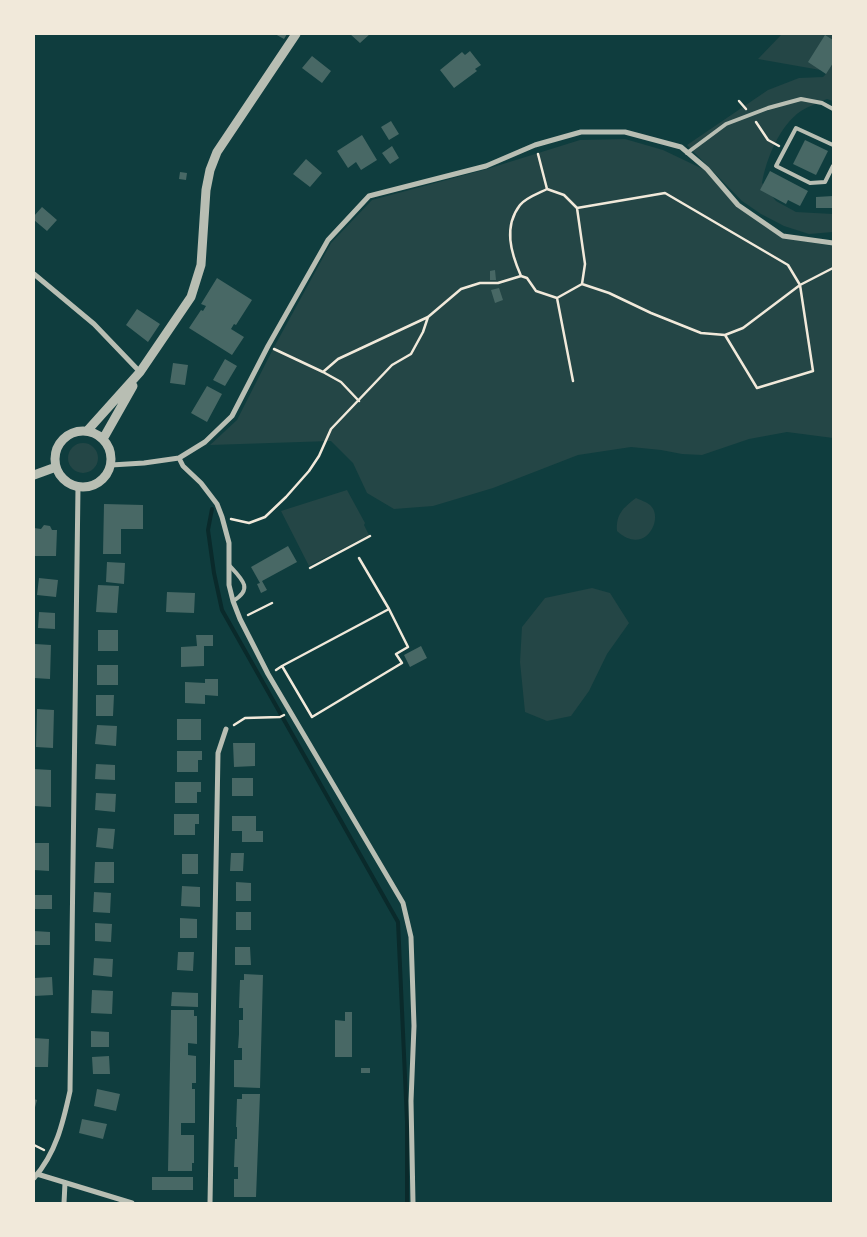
<!DOCTYPE html>
<style>
body{margin:0}
#map{position:relative;width:867px;height:1237px;overflow:hidden;background:#0f3d3e;font-family:"Open Sans",sans-serif}
canvas{display:block}
.frame{position:absolute;inset:0;border:35px solid #f1e9da;pointer-events:none}
</style>
<div id="map">
<canvas width="867" height="1237"></canvas>
<div class="frame"></div>
</div>
<script>
const context = document.querySelector('canvas').getContext('2d');
context.lineJoin = 'round';
function paint(path, color) {
  context.fillStyle = color;
  context.fill(path, 'evenodd');
}
function stroke(path, color, width, dash) {
  context.strokeStyle = color;
  context.lineWidth = width;
  context.lineCap = dash ? 'butt' : 'round';
  context.setLineDash(dash || []);
  context.stroke(path);
}
const green = new Path2D(`
 M782,34H833V101L827,99C818,103 809,106 801,111C780,125 766,159 762,183L776,201L796,212L833,214V232L809,234L784,226L761,214L742,201L687,145L768,90L799,78L823,77L826,74V71L758,59Z
 M625,139L663,150L705,170L736,206L783,238L833,246V438L787,432L749,439L702,455L682,454L661,450L631,447L578,455L493,488L433,506L394,509L367,493L353,463L331,441L210,445L237,420L273,349L331,243L372,200L487,169L580,140Z
 M68 458a15 15 0 1 1 30 0a15 15 0 1 1-30 0Z
 M347,490L365,523L364,525L369,535L309,566L281,511Z
 M636,498C640,500 647,502 650,505C665,518 645,557 617,531C616,514 623,508 636,498Z
 M592,588L610,593L629,623L607,654L589,691L571,716L547,721L525,712L520,662L522,627L545,598Z`);
const stream = new Path2D(`
 M212,509L208,530L214,573L222,610L398,922L407,1121V1203`);
const building = new Path2D(`
 M275,34H287L284,39Z
 M350,34H370L360,43Z
 M825,35L833,40V63L826,74L808,62Z
 M470,51L481,65L475,69L477,71L454,88L440,70L462,52L465,55Z
 M312,56L331,71L322,83L302,68Z
 M391,121L399,134L389,140L381,127Z
 M362,135L377,160L361,170L356,162L348,168L337,151Z
 M805,140L828,151L816,175L793,164Z
 M392,146L399,158L390,164L382,153Z
 M306,159L322,173L310,187L293,174Z
 M770,171L808,191L800,206L788,200L786,204L760,190Z
 M180,172L187,173L186,180L179,179Z
 M833,196V208H816V197Z
 M42,207L57,220L47,231L34,220V216Z
 M495,270L496,280H490V271Z
 M217,278L252,300L236,325L234,324L231,329L244,337L232,355L189,328L201,310L203,311L206,306L201,304Z
 M499,288L503,300L495,303L491,290Z
 M137,309L160,324L148,342L126,325Z
 M225,359L237,366L225,386L213,380Z
 M173,363L188,365L185,385L170,383Z
 M207,386L222,394L207,422L191,413Z
 M104,504L143,505V529H121V554H103Z
 M44,525L50,526L52,530H57L56,556H35L34,528L41,529Z
 M288,546L297,562L262,581L267,590L261,593L257,584L260,583L251,567Z
 M107,562L125,563L124,584L106,582Z
 M39,578L58,580L56,597L37,595Z
 M98,585L119,586L117,613L96,612Z
 M167,592L195,593L194,613L166,612Z
 M39,612L55,613V629L38,628Z
 M98,630H118V651H98Z
 M196,635H213V646H204V666L181,667V647L197,646Z
 M35,644L51,645L50,679L34,678Z
 M421,646L427,658L410,667L404,655Z
 M97,665H118V685H97Z
 M205,679H218V696L205,695V704L185,703V682L205,683Z
 M96,695H114L113,716H96Z
 M37,709L54,710L53,748L36,747Z
 M177,719H201V740H177Z
 M97,725L117,726L116,746L95,744Z
 M233,743H255V766L234,767Z
 M177,751H202V760H198V772H177Z
 M96,764L115,765V780L95,779Z
 M34,769L51,770V807L34,806Z
 M232,778H253V796H232Z
 M175,782H201V792H197V803H175Z
 M96,793L116,794L115,812L95,810Z
 M174,814H199V824H195V835H174Z
 M232,816H256V831H263V842H242V831H232Z
 M98,828L115,829L113,849L96,847Z
 M34,843H49V871L34,870Z
 M231,853H244L243,871H230Z
 M182,854H198V874H182Z
 M95,862H114V883H94Z
 M236,882L251,883V901H236Z
 M182,886L200,887V907L181,906Z
 M94,892L111,893L110,913L93,912Z
 M34,895H52V909H34Z
 M236,912H251V930H236Z
 M180,918L197,919V938H180Z
 M95,923L112,924L111,942L95,941Z
 M34,931L50,932V945H34Z
 M235,947H250L251,965H235Z
 M178,952H194L193,971L177,970Z
 M94,958L113,959L112,977L93,975Z
 M244,974L263,975L260,1088L234,1087V1060H242V1048H238L239,1034V1020H243V1008H239L240,980H244Z
 M52,977L53,995L34,996V978Z
 M92,990L113,991L112,1014L91,1013Z
 M172,992L198,993V1007L171,1006Z
 M171,1010H194V1016H197V1044L188,1043V1055L196,1056V1083H192V1089H195V1123H181V1135H194V1163H192V1171H168Z
 M345,1012H352V1057H335V1020L345,1021Z
 M91,1031L109,1032V1047H91Z
 M34,1038L49,1039L48,1067H34Z
 M109,1056L110,1074H93L92,1057Z
 M361,1068H370V1073H361Z
 M97,1089L120,1094L116,1111L94,1106Z
 M242,1094H260L256,1197H234V1179H238V1167H234L235,1139H237V1127H236L237,1099H242Z
 M34,1099L37,1100L34,1111Z
 M82,1119L107,1124L103,1139L79,1133Z
 M152,1177H193V1190H152Z`);
const path = new Path2D(`
 M739,101L746,109
 M756,122L768,140L779,146
 M538,154L547,189C539,193 525,198 520,205C503,227 511,253 521,276L527,278L536,291L557,298L582,284L585,264L577,208L564,195L547,189
 M577,208L665,193L788,265L800,285L833,268
 M582,284L609,293L651,313L701,333L725,335
 M800,285L813,371L757,388L725,335L743,328Z
 M557,298L573,381
 M274,349L323,372L338,359L428,317L461,289L480,283H498L521,276
 M323,372L341,382L359,401
 M231,519L249,523L265,517L286,497L309,471L319,456L331,429L392,365L411,354L423,332L428,317
 M359,558L389,609
 M310,568L370,536
 M248,615L272,603
 M276,670L282,666L389,609L408,647L396,654L402,663L312,717L282,666
 M234,725L245,718L280,717L284,715
 M34,1145L44,1150`);
const service = new Path2D(`
 M833,145L796,128L776,166L810,183L825,182L833,166
 M687,153L726,124L768,108L801,99L822,103L833,109
 M229,565C242,579 254,589 233,601`);
const minor = new Path2D(`
 M34,274L94,324L140,372
 M179,458L183,466L201,483L217,504L222,517L229,543V585L233,601L240,619L268,674L403,903L411,937L414,1026L411,1101L413,1203
 M111,465L144,463L179,458L205,442L232,416L268,346L328,240L369,196L486,166L535,145L581,132H625L681,147L707,169L738,205L783,236L833,243
 M37,1174L132,1203
 M34,1178C56,1153 63,1123 70,1091L78,487
 M64,1203L65,1183
 M210,1203L218,753L226,729`);
const tertiary = new Path2D(`
 M55 459a28 28 0 1 1 56 0a28 28 0 1 1-56 0Z
 M87,431L140,372L191,297L201,265L206,190L210,170L217,152L296,34
 M103,439L133,386
 M34,475L56,467`);
paint(green, '#244646');
stroke(stream, '#0a2a2b', 4);
paint(building, '#486865');
stroke(path, '#f1e9da', 2.5);
stroke(service, '#b8beb3', 4);
stroke(minor, '#b8beb3', 5);
stroke(tertiary, '#b8beb3', 9);
</script>
